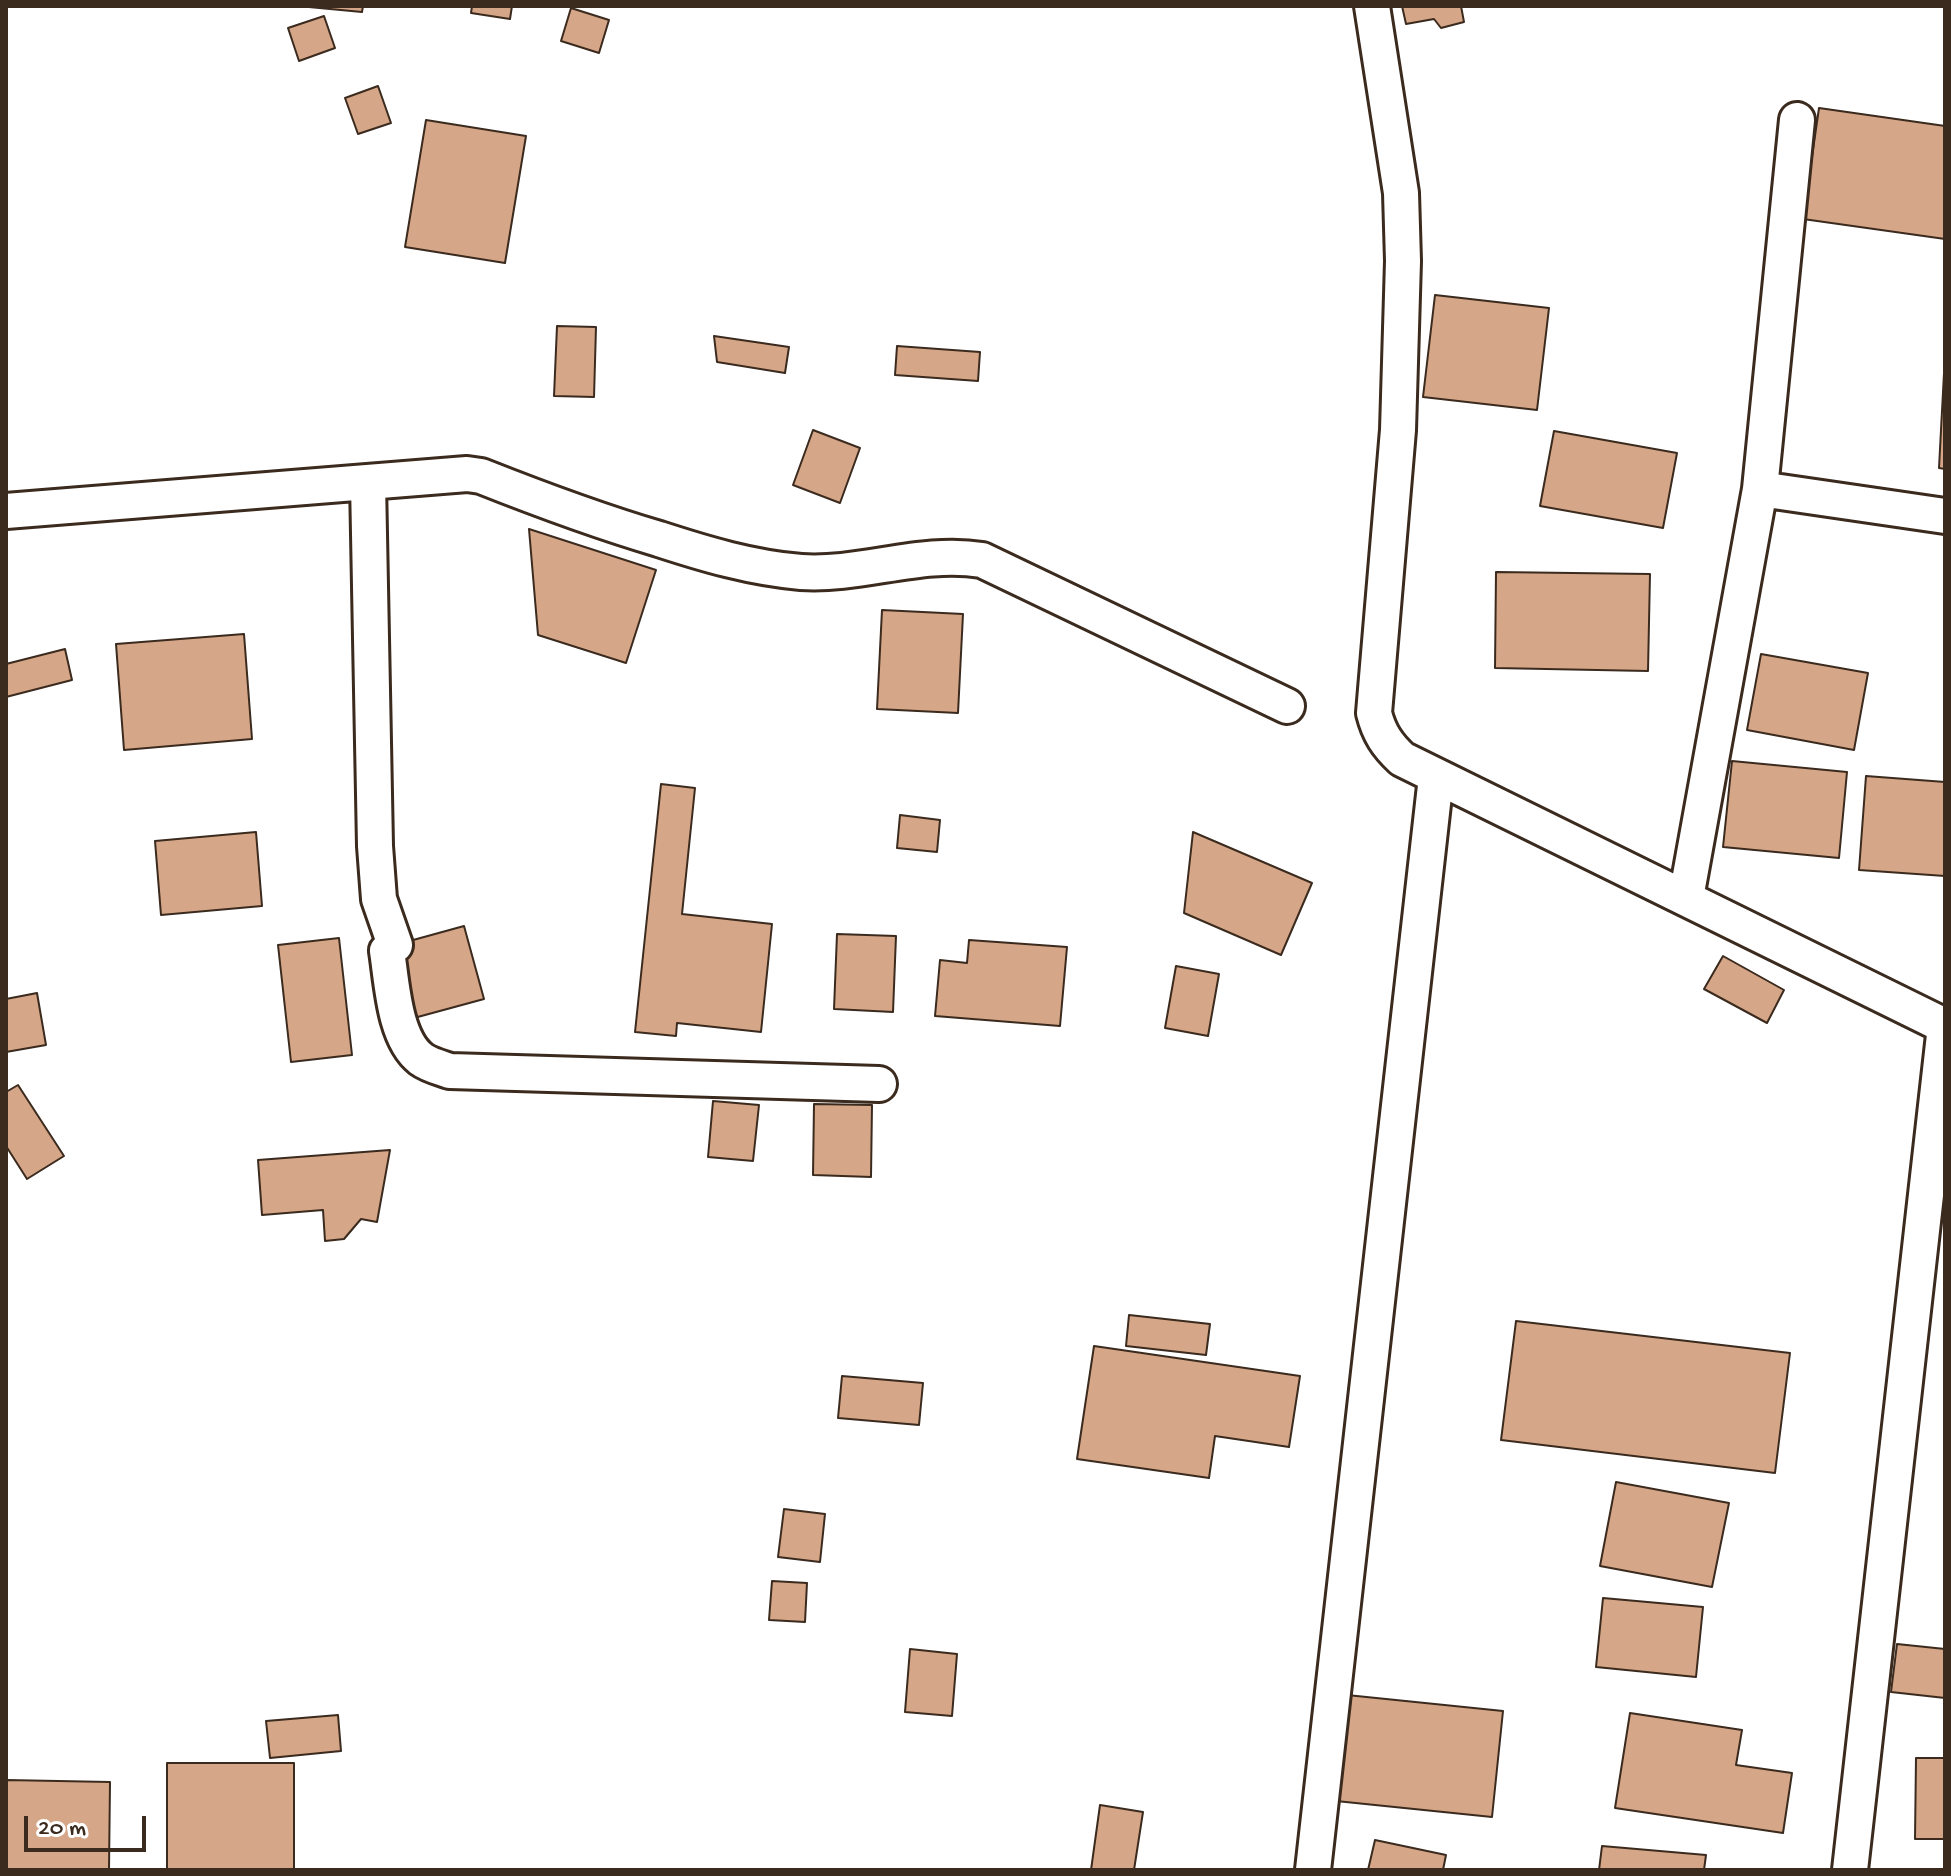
<!DOCTYPE html>
<style>
body{margin:0}
#map{position:relative;width:1951px;height:1876px;overflow:hidden;background:#fff;font-family:"Gochi Hand",sans-serif}
canvas{display:block}
.frame{position:absolute;inset:0;border:8px solid #3b2a1e;pointer-events:none}
.scale{position:absolute;left:24px;top:1816px;width:122px;height:36px;box-sizing:border-box;border:4px solid #3b2a1e;border-top:0;padding-left:10px;font-size:24px;line-height:28px;white-space:nowrap;color:#3b2a1e;-webkit-text-stroke:6px #fff;paint-order:stroke}
</style>
<div id="map">
<canvas width="1951" height="1876"></canvas>
<div class="frame"></div>
<div class="scale">20 m</div>
</div>
<script>
const context = document.querySelector('canvas').getContext('2d');
context.lineJoin = 'round';
function paint(path, color) {
  context.fillStyle = color;
  context.fill(path, 'evenodd');
}
function stroke(path, color, width, dash) {
  context.strokeStyle = color;
  context.lineWidth = width;
  context.lineCap = dash ? 'butt' : 'round';
  context.setLineDash(dash || []);
  context.stroke(path);
}
const building = new Path2D(`
 M298,6H363L362,12Z
 M472,6H512L510,19L471,13Z
 M1402,6H1461L1464,22L1441,28L1434,19L1406,24Z
 M571,8L609,20L599,53L561,41Z
 M324,16L335,48L299,61L288,28Z
 M378,86L391,123L358,134L345,98Z
 M1819,108L1945,126V239L1803,219Z
 M426,120L526,136L505,263L405,247Z
 M1435,295L1549,308L1537,410L1423,397Z
 M557,326L596,327L594,397L554,396Z
 M714,336L789,347L785,373L717,362Z
 M897,346L980,352L978,381L895,375Z
 M1944,373H1945V469L1939,468Z
 M813,430L860,448L840,503L793,485Z
 M1554,431L1677,453L1663,528L1540,506Z
 M529,529L656,570L626,663L538,635Z
 M1496,572L1650,574L1648,671L1495,668Z
 M882,610L963,614L958,713L877,709Z
 M244,634L252,739L124,750L116,644Z
 M65,649L72,680L6,697V664Z
 M1761,654L1868,673L1854,750L1747,730Z
 M1732,761L1847,772L1839,858L1723,847Z
 M1866,776L1945,782V876L1859,870Z
 M661,784L695,788L682,914L772,924L761,1032L677,1023L676,1036L635,1032Z
 M900,815L940,820L937,852L897,848Z
 M256,832L262,906L161,915L155,841Z
 M1193,832L1312,883L1281,955L1184,913Z
 M464,926L484,999L414,1018L395,945Z
 M837,934L896,936L893,1012L834,1009Z
 M339,938L352,1055L291,1062L278,945Z
 M969,940L1067,947L1060,1026L935,1016L940,960L967,963Z
 M1723,956L1784,990L1767,1023L1704,989Z
 M1176,966L1219,974L1208,1036L1165,1028Z
 M37,993L46,1045L6,1052V999Z
 M18,1085L64,1156L27,1179L6,1146V1092Z
 M713,1101L759,1105L753,1161L708,1157Z
 M814,1104L872,1105L871,1177L813,1175Z
 M390,1150L377,1222L361,1219L344,1239L325,1241L323,1210L262,1215L258,1160Z
 M1129,1315L1210,1324L1206,1355L1126,1346Z
 M1516,1321L1790,1353L1775,1473L1501,1440Z
 M1094,1346L1300,1376L1289,1447L1215,1436L1209,1478L1077,1459Z
 M842,1376L923,1383L919,1425L838,1418Z
 M1616,1482L1729,1503L1712,1587L1600,1566Z
 M784,1509L825,1514L820,1562L778,1557Z
 M772,1581L807,1583L805,1622L769,1620Z
 M1603,1598L1703,1607L1696,1677L1596,1667Z
 M1897,1644L1945,1649V1698L1891,1692Z
 M910,1649L957,1654L952,1716L905,1712Z
 M1347,1695L1503,1711L1492,1817L1336,1801Z
 M1630,1713L1742,1730L1736,1765L1792,1773L1783,1833L1615,1808Z
 M338,1715L341,1751L270,1758L266,1721Z
 M1916,1758H1945V1839H1915Z
 M167,1763H294V1870H167Z
 M6,1780L110,1782L109,1870H6Z
 M1100,1805L1143,1812L1134,1870H1091Z
 M1375,1840L1446,1855L1443,1870H1368Z
 M1602,1846L1706,1855L1704,1870H1599Z`);
const street = new Path2D(`
 M1372,6L1401,193L1403,261L1398,430L1374,713C1379,733 1387,745 1402,759L1945,1026
 M368,482L375,846L379,899L395,945L387,951C392,983 394,1038 421,1059C429,1065 441,1068 450,1071L879,1084
 M1760,489L1945,516
 M6,511L467,474L481,476C539,499 598,521 659,539C705,554 752,568 801,572C862,576 921,550 982,560L1287,706
 M1686,898L1760,489L1797,120
 M1313,1870L1436,777
 M1850,1870L1945,1026`);
paint(building, '#d5a687');
stroke(building, '#3b2a1e', 2);
stroke(street, '#3b2a1e', 40);
stroke(street, '#fff', 34);
</script>
